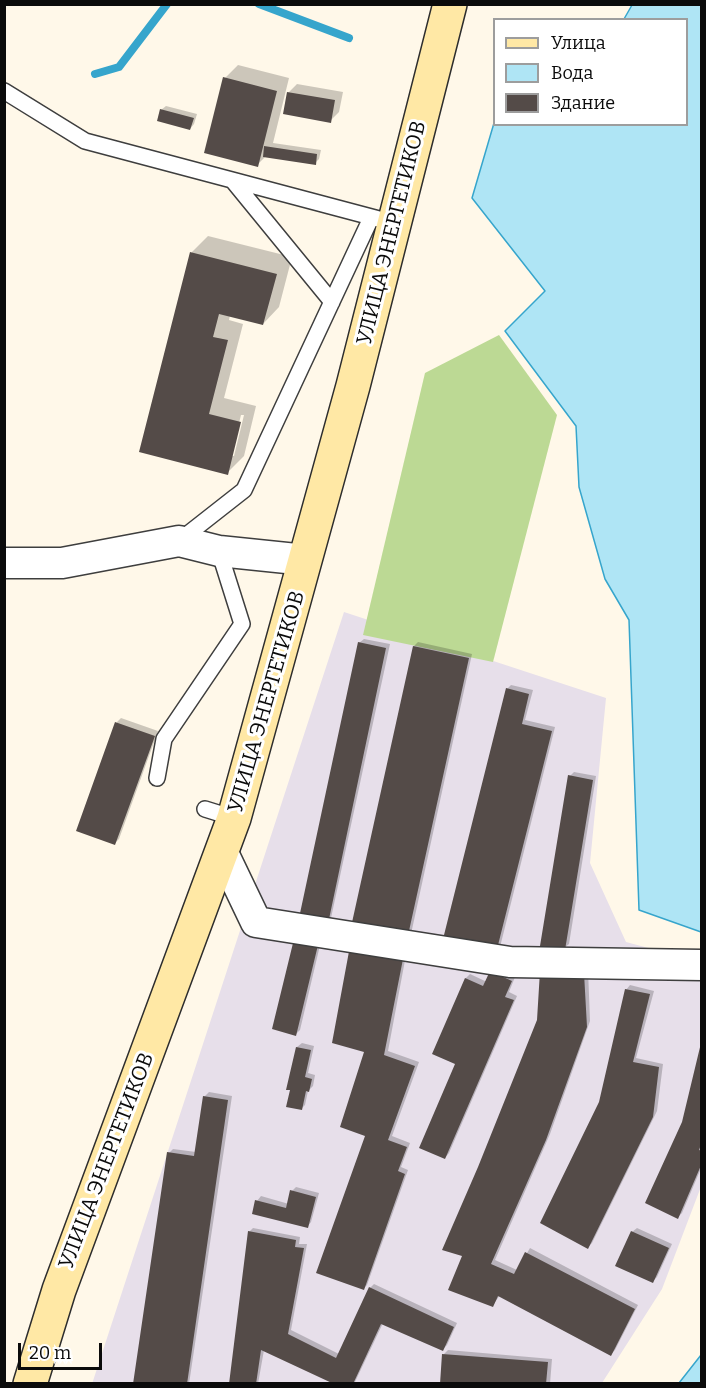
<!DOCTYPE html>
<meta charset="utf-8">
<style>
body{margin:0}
#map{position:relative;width:706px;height:1388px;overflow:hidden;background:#fff8e9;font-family:Bitter,serif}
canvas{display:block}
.frame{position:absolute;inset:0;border:6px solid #0b0b0b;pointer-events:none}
.legend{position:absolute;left:493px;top:18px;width:195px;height:108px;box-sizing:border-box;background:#fff;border:2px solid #9d9d9d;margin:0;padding:8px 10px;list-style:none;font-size:18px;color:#0b0b0b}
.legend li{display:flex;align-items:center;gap:12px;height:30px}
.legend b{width:30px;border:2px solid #9d9d9d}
.scale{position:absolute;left:18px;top:1343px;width:84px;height:27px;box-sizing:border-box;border:3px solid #0b0b0b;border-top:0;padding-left:8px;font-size:18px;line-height:21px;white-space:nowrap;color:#0b0b0b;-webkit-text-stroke:4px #fff;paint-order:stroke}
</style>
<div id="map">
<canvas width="706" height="1388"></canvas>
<div class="frame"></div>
<ul class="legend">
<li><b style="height:8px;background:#ffe8a5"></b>Улица</li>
<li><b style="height:16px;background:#afe5f5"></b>Вода</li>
<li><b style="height:16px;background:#544b48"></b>Здание</li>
</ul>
<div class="scale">20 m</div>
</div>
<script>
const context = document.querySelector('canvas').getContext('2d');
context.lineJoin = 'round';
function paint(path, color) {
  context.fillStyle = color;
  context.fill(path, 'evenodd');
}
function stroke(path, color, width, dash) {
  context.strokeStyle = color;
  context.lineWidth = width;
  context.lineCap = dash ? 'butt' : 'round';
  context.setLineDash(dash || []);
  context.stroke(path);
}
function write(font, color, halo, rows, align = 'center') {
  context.font = font + ' Bitter,serif';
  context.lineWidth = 6;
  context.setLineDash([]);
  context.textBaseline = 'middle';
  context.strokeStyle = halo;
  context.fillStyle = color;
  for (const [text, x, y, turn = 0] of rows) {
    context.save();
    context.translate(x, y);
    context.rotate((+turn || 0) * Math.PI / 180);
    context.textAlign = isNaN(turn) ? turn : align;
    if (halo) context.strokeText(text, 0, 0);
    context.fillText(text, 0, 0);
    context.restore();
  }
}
const industrial = new Path2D(`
 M344,612L606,698L590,863L626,942L701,962L702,1184L662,1289L602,1383L92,1384Z`);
const forest = new Path2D(`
 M499,335L557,415L493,662L363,635L425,373Z`);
const water = new Path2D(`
 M632,5H701V932L639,910L629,620L605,579L579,487L576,426L505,331L545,291L472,198L494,123L686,124V20L624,19Z
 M701,1355V1383H679Z`);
const shadow = new Path2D(`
 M238,65L289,78L273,143L321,150L319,159L315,163L266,156L257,165L225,78Z
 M297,84L343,92L339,112L330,121L288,93Z
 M166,106L197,114L194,124L190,129L161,110Z
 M208,236L292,257L279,307L263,324L230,315L229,320L243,324L224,398L256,406L244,456L227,473L141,451L192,252ZM241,415H244L234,456H231Z
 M364,639L390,644L331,918L327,922L359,643Z
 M418,642L472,654L411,934L407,938L414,646Z
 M511,685L533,690L525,720L555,727L500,947L496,951L507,689Z
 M121,718L158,731L119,839L115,843L78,830L117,722Z
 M574,772L596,776L569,944L564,948L570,776Z
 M296,940L321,941L300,1030L296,1034Z
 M406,955L388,1051L419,1062L392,1136L410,1143L401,1167L408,1170L367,1285L363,1289L367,1135L366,1051L334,1042Z
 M588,969L590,1021L550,1134L495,1260L517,1270L530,1248L638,1305L615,1350L611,1354L500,1295L493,1305L450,1289Z
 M491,972L515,977L509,992L517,996L449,1153L445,1158L466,978L470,974L487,982Z
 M630,985L654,991L636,1058L663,1064L657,1111L592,1243L588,1247L626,990Z
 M302,1043L314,1046L308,1073L315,1075L313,1086L308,1091L305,1105L301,1109L297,1047Z
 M702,1045V1166L682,1213L678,1217L683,1123Z
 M209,1092L232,1096L189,1384H134L169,1153L173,1149L196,1152L204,1097Z
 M296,1187L319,1193L311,1222L307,1227L257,1201L261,1196L289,1204L292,1191Z
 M253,1228L300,1237L299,1244H307L291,1330L339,1354L370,1288L374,1284L457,1323L447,1345L443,1349L383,1323L354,1384H337L264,1350L258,1384H230L249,1232Z
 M637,1228L672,1244L657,1277L653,1281L632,1232Z
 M448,1350L552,1359L550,1384H441L444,1354Z`);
const stream = new Path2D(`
 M259,4L349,38
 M95,74L119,67L167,4`);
const building = new Path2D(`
 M223,77L277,91L258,167L204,153Z
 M287,92L335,100L331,123L283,114Z
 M160,109L194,118L190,130L157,121Z
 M264,146L317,154L316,165L263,157Z
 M190,252L277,274L263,325L219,314L213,337L228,340L209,414L241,422L228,475L139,452Z
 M358,642L386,648L328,924L299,918Z
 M413,646L469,658L407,940L351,927Z
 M506,688L529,694L522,724L552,731L496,953L443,939Z
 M115,722L155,736L115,845L76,831Z
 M568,775L593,780L565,950L540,946Z
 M294,939L318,945L296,1036L272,1029Z
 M350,946L403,959L384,1055L415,1066L388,1140L407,1147L398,1171L405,1174L364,1290L316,1273L365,1136L340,1127L364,1052L332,1043Z
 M490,971L512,981L505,997L514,1000L445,1159L419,1148L455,1064L432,1054L465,978L483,986Z
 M540,971L584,973L587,1027L546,1140L491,1264L514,1274L525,1252L635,1309L611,1356L498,1296L493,1307L448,1290L462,1256L442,1250L478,1167L537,1020Z
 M625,989L650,994L633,1062L659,1067L653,1117L588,1249L540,1223L599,1102Z
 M701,1043L702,1142L699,1150L702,1151V1163L678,1219L645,1203L682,1122Z
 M296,1047L311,1050L305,1077L312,1079L309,1092L306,1091L302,1110L286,1107L290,1090H286Z
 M203,1096L228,1100L187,1384H133L167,1152L194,1156Z
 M290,1190L316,1197L308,1228L252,1214L255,1200L286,1208Z
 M248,1231L296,1240L295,1247L304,1248L288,1334L336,1358L369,1287L454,1327L443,1351L381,1324L353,1384H334L261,1350L256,1384H229Z
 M631,1231L669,1248L653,1283L615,1266Z
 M442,1354L548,1362L546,1384H440Z`);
const lane = new Path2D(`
 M4,91L85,141L394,223
 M233,181L332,302
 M179,541L244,490L371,218
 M157,778L164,739L242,624L219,551
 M205,809L234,818`);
const street = new Path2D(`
 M4,563H62L179,541L219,551L306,560
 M222,851L256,922L510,962L702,965`);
const secondary = new Path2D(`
 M30,1384L59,1290L234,818L353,386L450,4`);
const streetNames = [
 ["УЛИЦА ЭНЕРГЕТИКОВ",392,233,-76],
 ["УЛИЦА ЭНЕРГЕТИКОВ",267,702,-74],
 ["УЛИЦА ЭНЕРГЕТИКОВ",107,1161,-69]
];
paint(industrial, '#e7dfea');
paint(forest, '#bcd994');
paint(water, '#afe5f5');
stroke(water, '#36a5cc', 1.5);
paint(shadow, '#0003');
stroke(stream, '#36a5cc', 8);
paint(building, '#544b48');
stroke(lane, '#3e3e3e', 18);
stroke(street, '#3e3e3e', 33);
stroke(secondary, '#2d2d2d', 36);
stroke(lane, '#fff', 15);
stroke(street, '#fff', 30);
stroke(secondary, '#ffe8a5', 33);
write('21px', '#0b0b0b', '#fff', streetNames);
</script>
